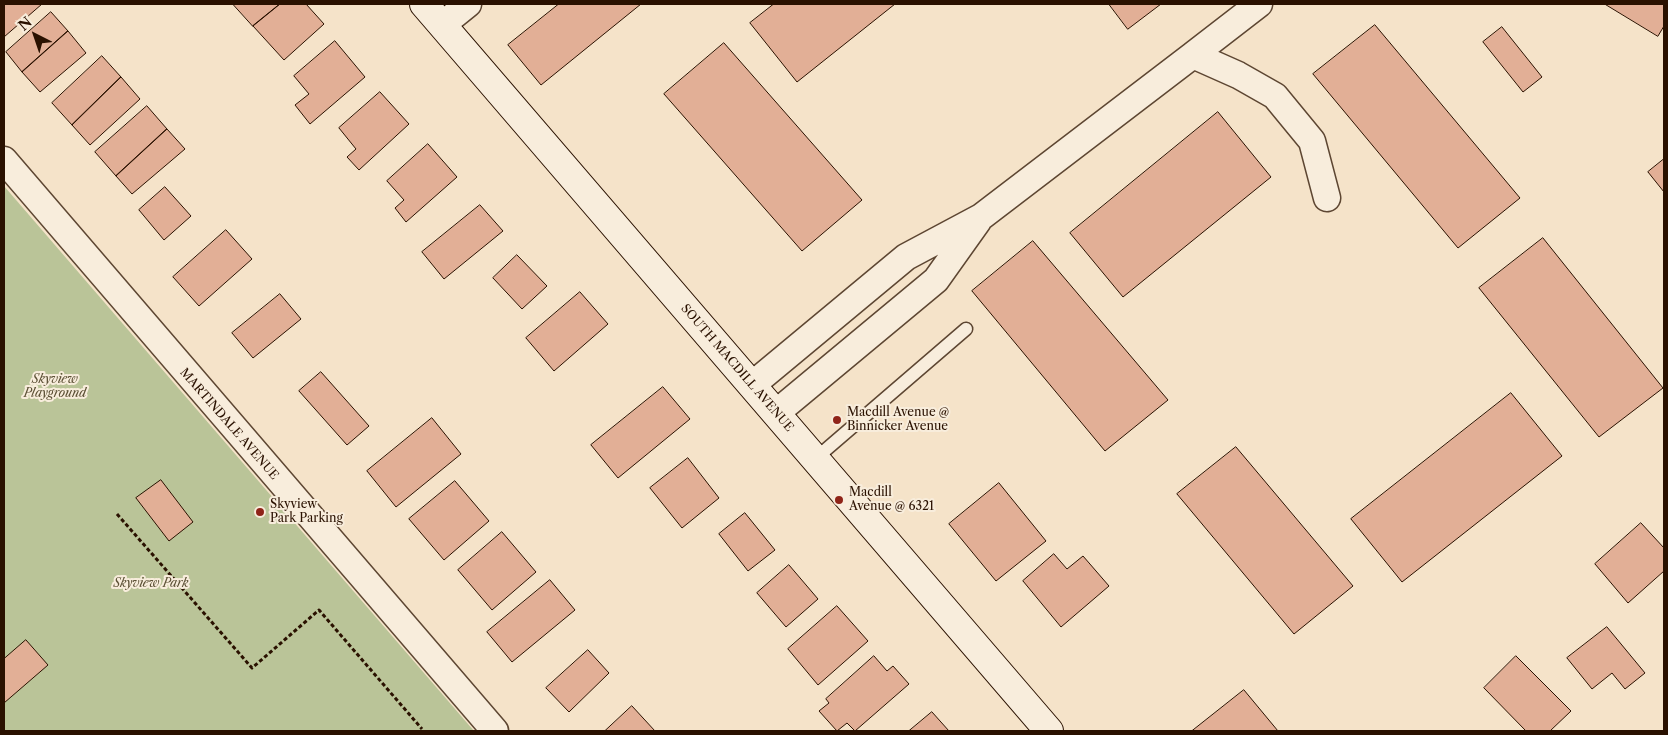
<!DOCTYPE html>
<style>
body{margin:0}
#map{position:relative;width:1668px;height:735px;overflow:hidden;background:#f5e3c9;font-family:"Libre Caslon Text",serif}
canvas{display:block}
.frame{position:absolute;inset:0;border:5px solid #2a1100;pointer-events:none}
.north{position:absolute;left:10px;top:10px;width:50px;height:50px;-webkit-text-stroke:4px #f8eddc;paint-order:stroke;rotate:319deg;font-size:14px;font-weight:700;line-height:20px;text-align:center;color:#2a1100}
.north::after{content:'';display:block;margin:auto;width:18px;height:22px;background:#2a1100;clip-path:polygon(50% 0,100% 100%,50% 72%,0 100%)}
</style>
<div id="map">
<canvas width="1668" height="735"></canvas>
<div class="frame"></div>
<div class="north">N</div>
</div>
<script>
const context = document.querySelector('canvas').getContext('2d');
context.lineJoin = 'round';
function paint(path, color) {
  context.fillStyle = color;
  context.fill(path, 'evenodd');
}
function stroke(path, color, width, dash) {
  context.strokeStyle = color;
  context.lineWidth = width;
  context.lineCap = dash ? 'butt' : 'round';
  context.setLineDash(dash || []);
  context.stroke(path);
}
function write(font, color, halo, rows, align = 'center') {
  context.font = font + ' "Libre Caslon Text",serif';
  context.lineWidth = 4;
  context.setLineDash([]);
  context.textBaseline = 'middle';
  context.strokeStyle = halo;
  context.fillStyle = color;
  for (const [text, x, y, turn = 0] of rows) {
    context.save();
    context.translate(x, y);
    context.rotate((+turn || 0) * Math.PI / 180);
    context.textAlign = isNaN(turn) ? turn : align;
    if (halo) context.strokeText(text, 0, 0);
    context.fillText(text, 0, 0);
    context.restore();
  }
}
const green = new Path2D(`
 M4,186L474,731H4Z`);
const building = new Path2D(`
 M4,4H42L4,37Z
 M233,4H280L253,26Z
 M280,4H306L324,24L284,60L253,26Z
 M559,4H641L541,85L508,45Z
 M774,4H895L797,82L750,23Z
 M1109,4H1161L1128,29Z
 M1605,4H1664V26L1658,36Z
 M51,12L68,31L22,72L6,52Z
 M1375,25L1520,198L1458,248L1313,74Z
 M1502,27L1542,77L1523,92L1483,42Z
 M68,31L86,53L40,92L22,72Z
 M335,41L365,77L310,124L295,105L309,94L294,76Z
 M724,43L862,200L802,251L664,94Z
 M102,56L121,77L72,125L52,103Z
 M121,77L140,99L90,145L72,125Z
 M380,92L409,124L359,170L347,157L356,149L339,128Z
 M147,106L167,129L116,176L95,152Z
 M1218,112L1271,177L1123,297L1070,233Z
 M167,129L185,149L132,194L116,176Z
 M428,144L457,177L406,222L395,208L404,200L387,181Z
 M1664,159V192L1648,172Z
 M165,187L191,216L164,240L139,210Z
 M480,205L503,231L444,279L422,252Z
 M226,230L252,259L199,306L173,277Z
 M1543,238L1663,388L1599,437L1479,288Z
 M1033,241L1168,400L1105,451L972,291Z
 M517,255L547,286L522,309L493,278Z
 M580,292L608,324L554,371L526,338Z
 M280,294L301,319L253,358L232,333Z
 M321,372L369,426L347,445L299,391Z
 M663,387L690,419L618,478L591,445Z
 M1511,393L1562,456L1402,582L1351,519Z
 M432,418L461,454L396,507L367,471Z
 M1236,447L1353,586L1294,634L1177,494Z
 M688,458L719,498L682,528L650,488Z
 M161,480L193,522L169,541L136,498Z
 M455,481L489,521L444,560L409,519Z
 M999,483L1046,541L996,581L949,524Z
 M745,513L775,550L748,571L719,534Z
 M1641,523L1664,548V571L1628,603L1595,564Z
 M502,532L536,572L492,610L458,570Z
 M1054,554L1067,569L1083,556L1109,586L1061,627L1023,581Z
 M789,565L818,599L786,627L757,593Z
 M550,580L575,610L512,662L487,632Z
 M837,606L868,641L818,685L788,649Z
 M1607,627L1645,673L1625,689L1612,673L1592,689L1567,658Z
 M26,640L48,665L4,703V659Z
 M588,650L609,673L569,712L546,688Z
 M874,656L887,671L893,666L909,684L855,731L847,723L837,731L819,711L829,703L826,699Z
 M1516,656L1571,711L1550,731H1526L1484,688Z
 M1244,690L1278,731H1192Z
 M632,706L655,731H605Z
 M932,712L949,731H909Z`);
const path = new Path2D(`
 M117,514L252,668L319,610L422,729`);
const lane = new Path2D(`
 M815,459L966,329`);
const street = new Path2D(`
 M442,25L468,4
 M1193,55L1259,4
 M4,160L495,731
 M752,385L906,257L981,217L1193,55L1238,75L1275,96L1312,141L1327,198
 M776,413L936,280L978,221`);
const secondary = new Path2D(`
 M424,4L1049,731`);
const markers = [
 [837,420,5,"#8f2418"],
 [839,500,5,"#8f2418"],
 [260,512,5,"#8f2418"]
];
const streetNames = [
 ["SOUTH MACDILL AVENUE",737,368,49],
 ["MARTINDALE AVENUE",229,424,49]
];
const parkNames = [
 ["Skyview",55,380],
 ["Playground",55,394],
 ["Skyview Park",151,584]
];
const poiNames = [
 ["Macdill Avenue @",847,413],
 ["Binnicker Avenue",847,427],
 ["Macdill",849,493],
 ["Avenue @ 6321",849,507],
 ["Skyview",270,505],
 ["Park Parking",270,519]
];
paint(green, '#bac498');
paint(building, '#e2af96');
stroke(building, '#2a1100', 1);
stroke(lane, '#5d4632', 15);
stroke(street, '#5d4632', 29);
stroke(secondary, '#2a1100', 30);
stroke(path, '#2a1100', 3, [4, 2.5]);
stroke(lane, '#f8eddc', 12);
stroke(street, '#f8eddc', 26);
stroke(secondary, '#f8eddc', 28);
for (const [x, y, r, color] of markers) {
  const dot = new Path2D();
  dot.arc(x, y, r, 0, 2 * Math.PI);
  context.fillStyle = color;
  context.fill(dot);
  stroke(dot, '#f8eddc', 2);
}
write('12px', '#2a1100', '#f8eddc', streetNames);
write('italic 12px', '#5c5035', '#f8eddc', parkNames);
write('12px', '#2a1100', '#f8eddc', poiNames, 'left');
</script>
